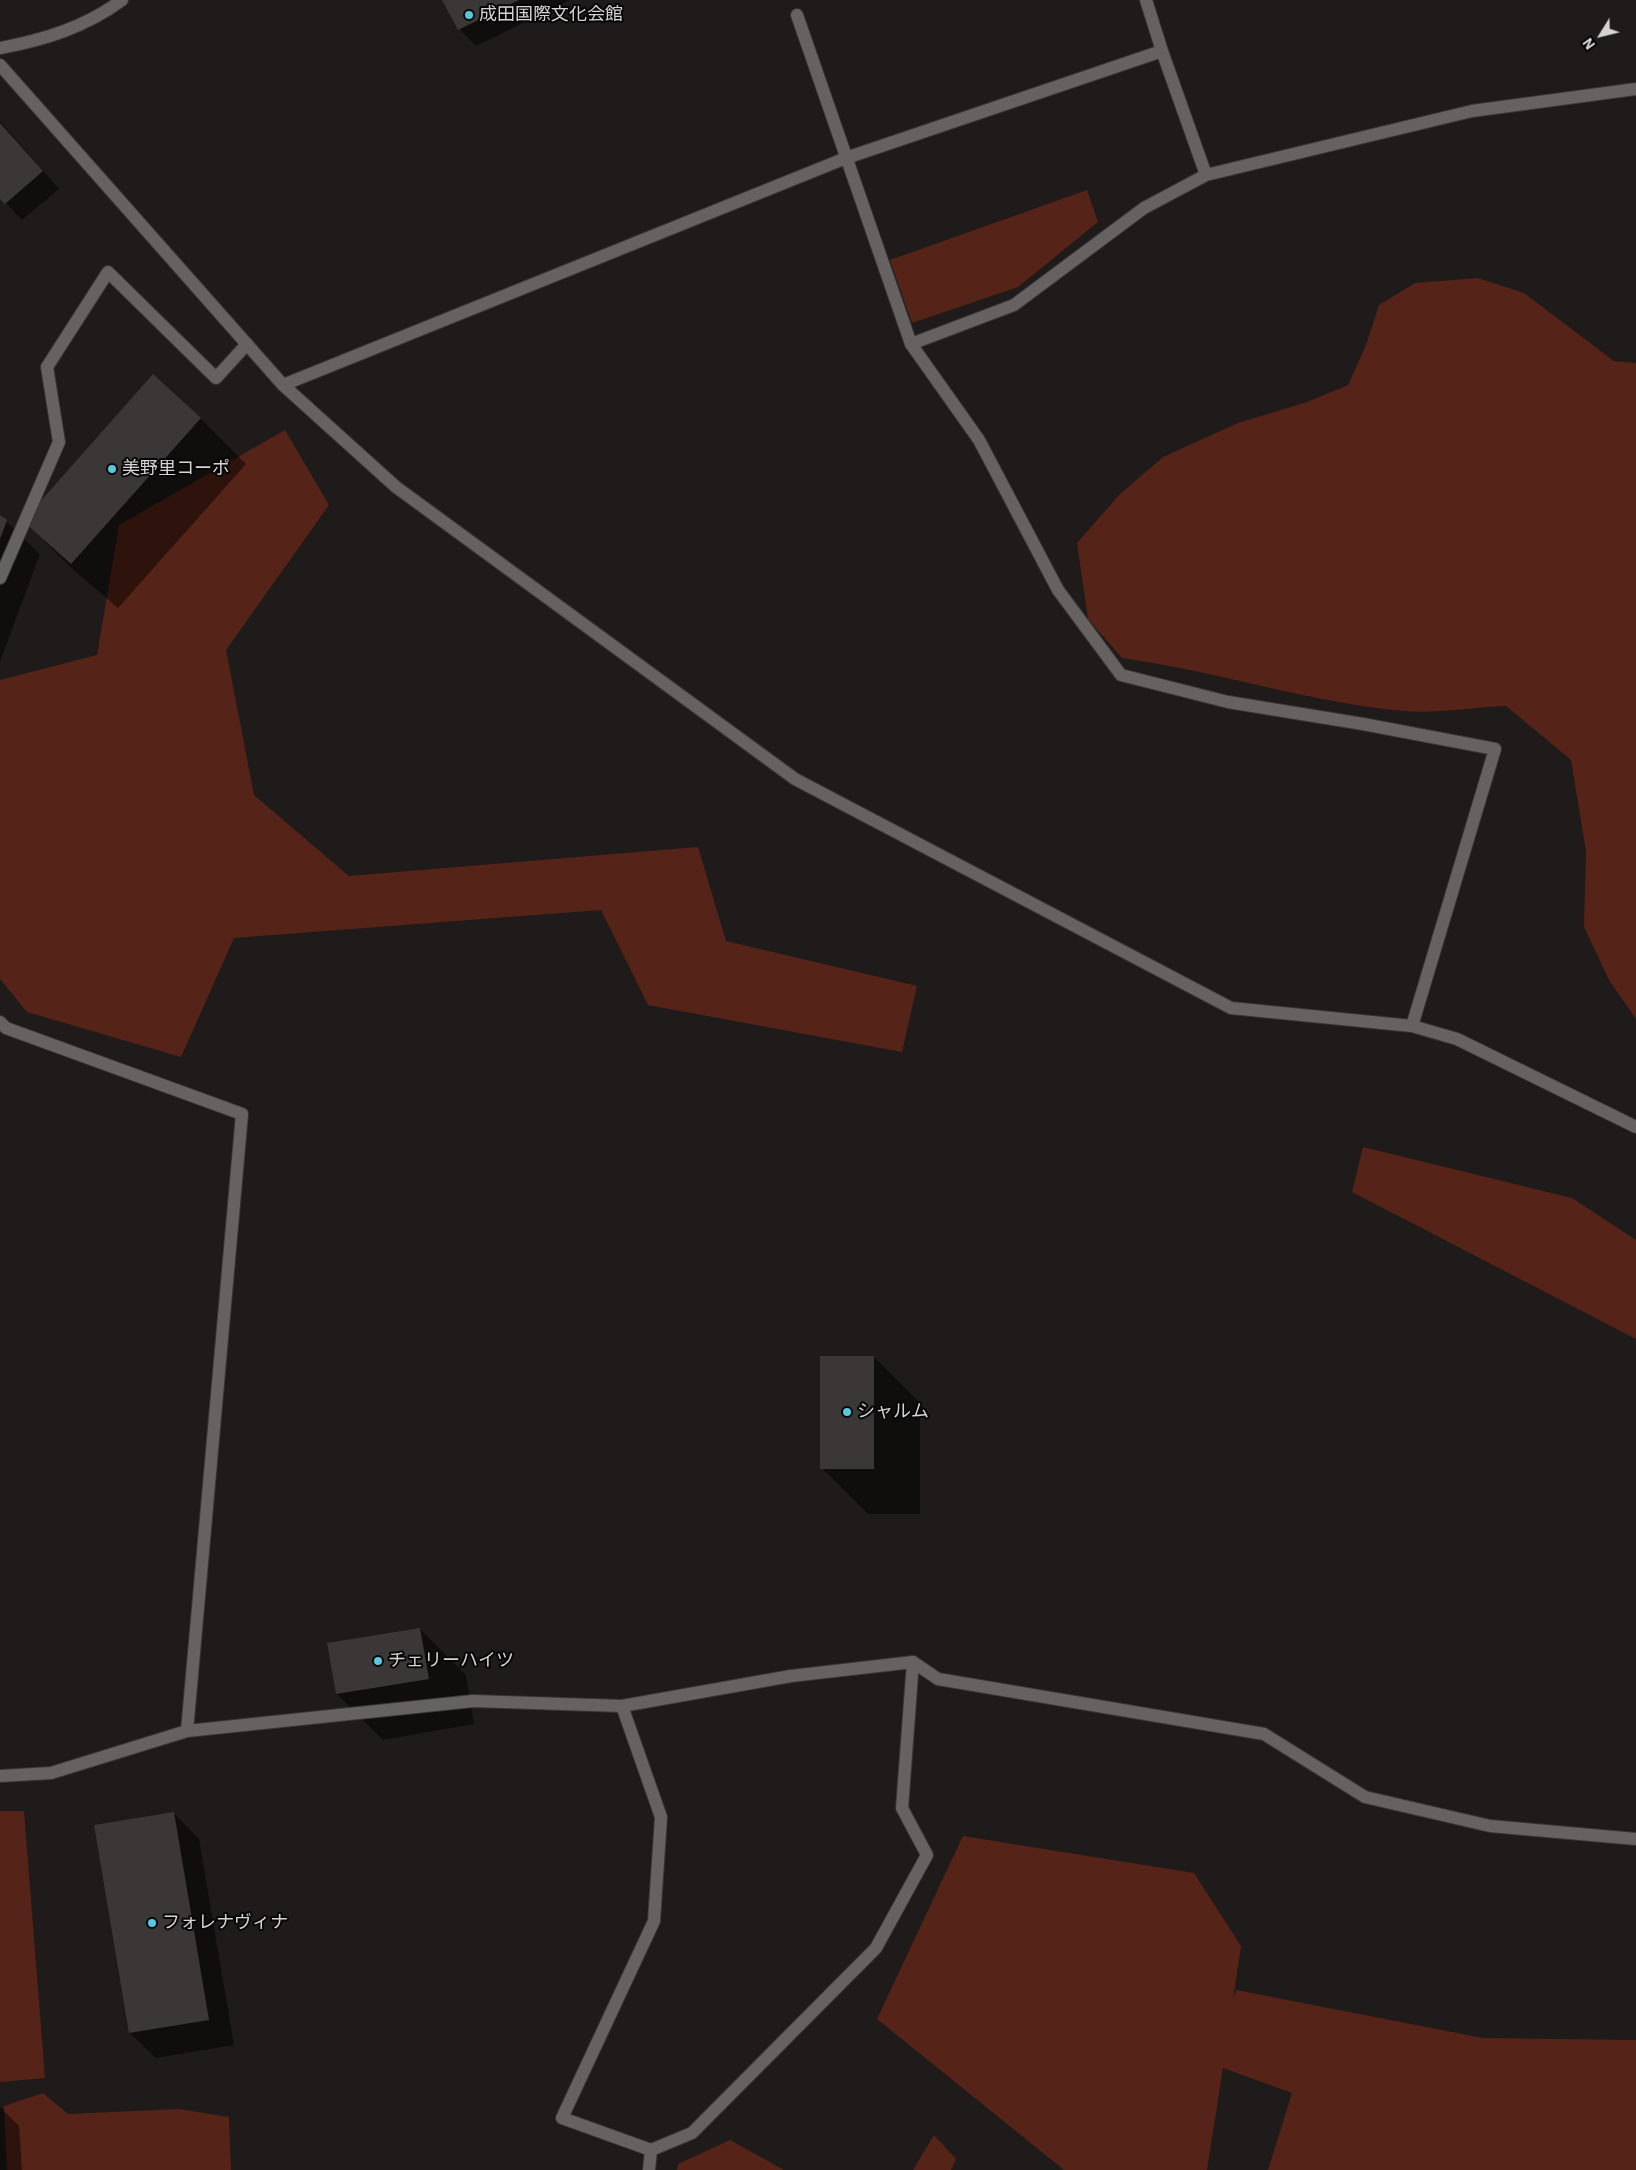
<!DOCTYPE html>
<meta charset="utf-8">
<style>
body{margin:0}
#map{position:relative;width:1636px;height:2170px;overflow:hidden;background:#1e1b1a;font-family:"IBM Plex Sans",sans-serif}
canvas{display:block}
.north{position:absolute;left:1576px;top:10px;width:50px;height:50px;-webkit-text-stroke:4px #070606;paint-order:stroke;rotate:234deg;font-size:14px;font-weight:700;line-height:20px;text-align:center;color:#d5d3d3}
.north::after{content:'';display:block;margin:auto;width:18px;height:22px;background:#d5d3d3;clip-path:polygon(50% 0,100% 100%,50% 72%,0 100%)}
</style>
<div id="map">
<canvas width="1636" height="2170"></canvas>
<div class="north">N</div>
</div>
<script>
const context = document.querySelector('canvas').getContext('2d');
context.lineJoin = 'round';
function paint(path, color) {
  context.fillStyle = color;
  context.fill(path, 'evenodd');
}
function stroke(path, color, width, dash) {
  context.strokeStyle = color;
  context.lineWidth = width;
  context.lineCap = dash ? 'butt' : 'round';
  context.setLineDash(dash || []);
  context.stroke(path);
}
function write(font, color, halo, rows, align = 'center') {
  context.font = font + ' "IBM Plex Sans","Noto Sans JP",sans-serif';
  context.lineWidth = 4;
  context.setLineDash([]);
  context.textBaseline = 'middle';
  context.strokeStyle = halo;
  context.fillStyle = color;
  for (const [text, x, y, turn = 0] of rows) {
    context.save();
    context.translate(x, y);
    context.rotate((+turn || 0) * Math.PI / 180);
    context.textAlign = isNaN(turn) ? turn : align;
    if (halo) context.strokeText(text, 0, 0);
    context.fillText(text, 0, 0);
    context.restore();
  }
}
const green = new Path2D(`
 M1087,190L1098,222L1018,287L912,323L890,260Z
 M1478,278L1524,293L1614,361L1636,363V1019L1609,980L1584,927L1586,851L1571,760L1506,706C1473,707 1435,714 1403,711C1307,702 1216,671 1122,658L1088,619L1077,543L1120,494L1163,457L1238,423L1307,402L1348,385L1366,345L1379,305L1415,283Z
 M285,430L329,505L226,650L254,795L349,876L698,847L726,941L917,986L902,1052L648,1005L601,910L234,938L181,1057L27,1012L0,979V680L97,655L119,525Z
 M1363,1147L1572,1198L1636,1240V1339L1352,1192Z
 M0,1811H24L45,2078L0,2082Z
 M963,1836L1194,1873L1241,1946L1233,2000L1236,1990L1483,2038L1636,2040V2170H1268L1292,2093L1223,2068L1207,2170H1064L877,2019Z
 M43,2093L68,2114L179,2109L229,2117L231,2170H7L4,2106Z
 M934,2135L956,2159L951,2170H913Z
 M730,2140L784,2170H677L678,2164Z`);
const shadow = new Path2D(`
 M443,0H570L476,46L459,29Z
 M0,121L59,189L22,220L0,197Z
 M200,418L246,464L118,608L70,567L25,521Z
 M0,516L40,554L0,662Z
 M874,1357L920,1403V1514H868L822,1468Z
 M420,1629L466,1675L474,1724L383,1740L337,1694L329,1644Z
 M174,1813L199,1839L234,2045L156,2058L130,2033Z
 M0,2107L19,2126L22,2170H0Z`);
const building = new Path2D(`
 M442,0H519L458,30Z
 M0,123L43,171L5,204L0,199Z
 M153,374L201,418L71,564L23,521Z
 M0,515L7,520L0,539Z
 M820,1356H874V1469H820Z
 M420,1628L429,1679L336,1694L327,1643Z
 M174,1812L209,2020L129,2033L94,1825Z`);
const service = new Path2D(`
 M0,48C44,40 86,27 122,0
 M911,344L979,440L1058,590L1121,675L1228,702L1363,724L1495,749L1412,1026
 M0,578L59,442L47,367L108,272L216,378L247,344`);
const minor = new Path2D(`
 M797,15L911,344L1014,305L1144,208L1206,175L1472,111L1636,89
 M1162,51L1206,175
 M0,65L283,385L846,158L1162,51L1146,0
 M283,385L396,487L795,779L1231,1008L1412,1026L1457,1039L1636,1127
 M0,1022L6,1028L242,1114L187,1731
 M622,1706L661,1817L654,1921L562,2118L651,2150L649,2170
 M651,2150L692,2133L876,1948L927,1855L902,1808L913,1662`);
const tertiary = new Path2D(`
 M0,1776L51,1773L187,1731L473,1701L622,1706L791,1676L913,1662L938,1679L1264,1734L1365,1797L1490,1826L1636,1839`);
const markers = [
 [469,15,5,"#55cadf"],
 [112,469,5,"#55cadf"],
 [847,1412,5,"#55cadf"],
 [378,1661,5,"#55cadf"],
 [152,1923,5,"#55cadf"]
];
const poiNames = [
 ["成田国際文化会館",479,15],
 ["美野里コーポ",122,469],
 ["シャルム",857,1412],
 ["チェリーハイツ",388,1661],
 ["フォレナヴィナ",162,1923]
];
paint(green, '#562318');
paint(shadow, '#0007');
paint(building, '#3a3736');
stroke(service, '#393736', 14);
stroke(minor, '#393736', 14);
stroke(tertiary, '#393736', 14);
stroke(service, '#666261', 12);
stroke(minor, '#666261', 12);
stroke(tertiary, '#666261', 12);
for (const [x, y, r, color] of markers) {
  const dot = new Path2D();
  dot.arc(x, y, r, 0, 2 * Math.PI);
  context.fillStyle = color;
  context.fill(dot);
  stroke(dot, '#070606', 2);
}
write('18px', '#d5d3d3', '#070606', poiNames, 'left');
</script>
